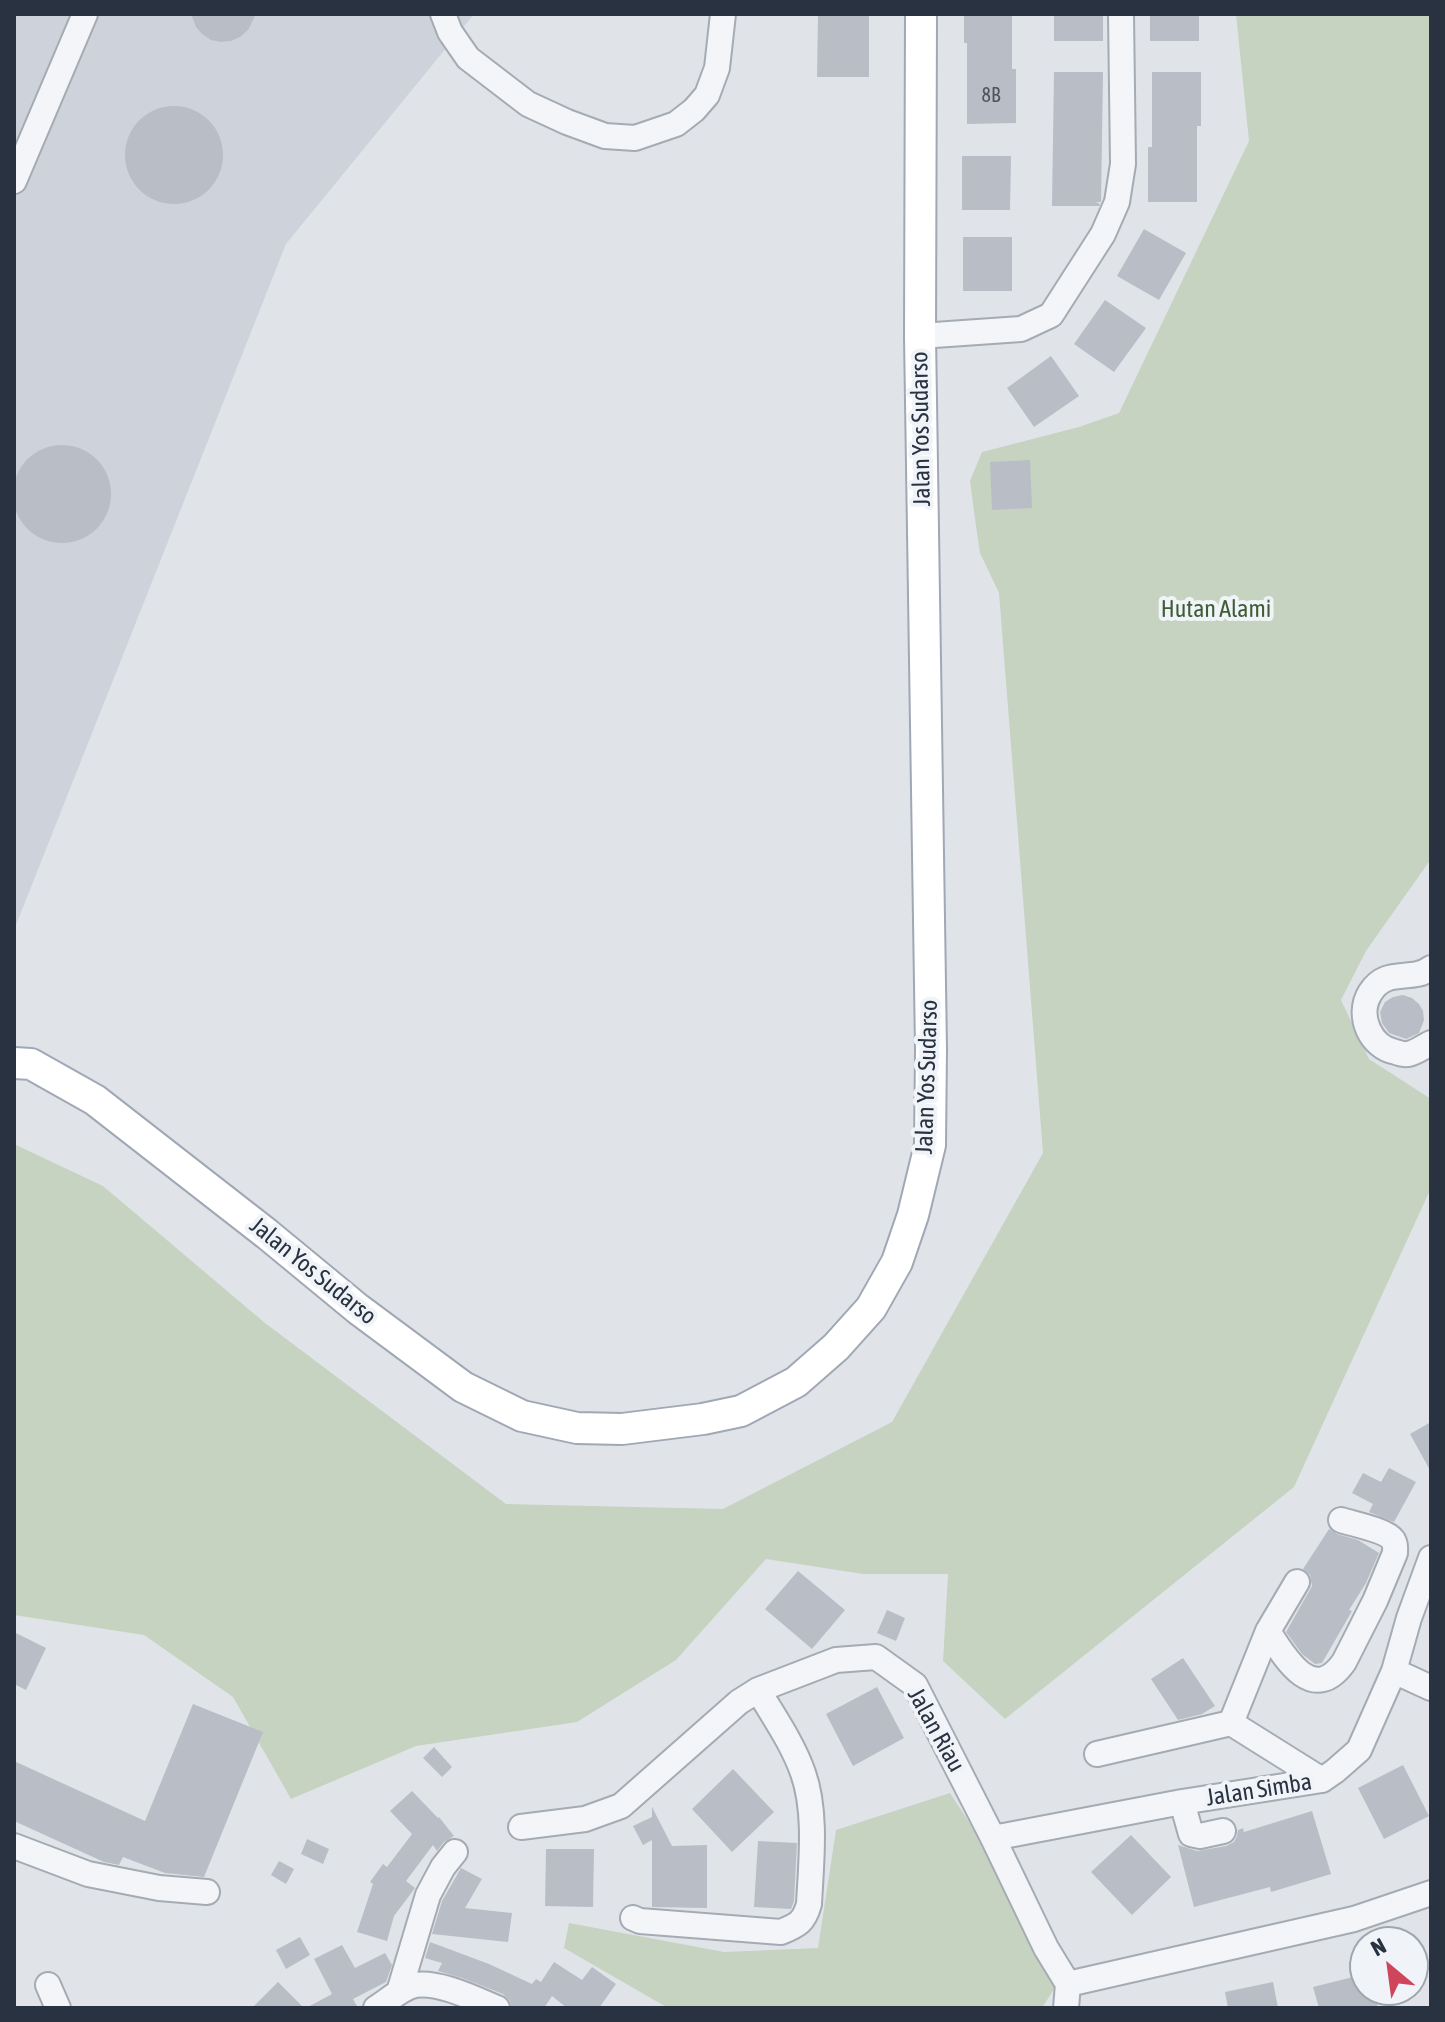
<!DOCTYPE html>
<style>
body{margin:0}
#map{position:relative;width:1445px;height:2022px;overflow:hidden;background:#e0e4e9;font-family:"Asap Condensed",sans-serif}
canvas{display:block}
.frame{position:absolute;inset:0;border:16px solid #293241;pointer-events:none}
.north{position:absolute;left:1349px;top:1926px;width:80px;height:80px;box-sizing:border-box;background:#f0f3f7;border:2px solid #a0a6ae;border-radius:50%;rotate:331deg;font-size:22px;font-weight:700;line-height:32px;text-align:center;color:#293241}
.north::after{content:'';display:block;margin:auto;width:28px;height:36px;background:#cf455b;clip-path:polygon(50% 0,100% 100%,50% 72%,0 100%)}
</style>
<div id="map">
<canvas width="1445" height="2022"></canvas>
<div class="frame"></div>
<div class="north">N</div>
</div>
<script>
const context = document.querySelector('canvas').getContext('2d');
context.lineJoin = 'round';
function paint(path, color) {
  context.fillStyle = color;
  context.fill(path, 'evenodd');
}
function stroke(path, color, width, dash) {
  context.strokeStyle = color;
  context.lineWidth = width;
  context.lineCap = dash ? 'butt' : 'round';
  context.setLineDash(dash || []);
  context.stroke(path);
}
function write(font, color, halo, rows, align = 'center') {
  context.font = font + ' "Asap Condensed",sans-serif';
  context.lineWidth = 8;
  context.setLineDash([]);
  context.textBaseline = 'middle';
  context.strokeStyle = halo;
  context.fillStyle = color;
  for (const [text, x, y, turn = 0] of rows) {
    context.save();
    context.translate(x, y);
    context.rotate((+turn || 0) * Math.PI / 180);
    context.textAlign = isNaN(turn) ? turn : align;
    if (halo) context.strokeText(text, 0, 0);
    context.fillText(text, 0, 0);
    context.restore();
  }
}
const built = new Path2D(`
 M14,14H474L286,244L14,930Z`);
const green = new Path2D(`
 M1236,14H1431V859L1366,951L1341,1000L1369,1059L1431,1099V1188L1294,1487L1005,1719L943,1661L948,1574H863L766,1559L676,1660L577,1722L416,1746L291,1799L233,1697L144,1635L14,1615V1144L103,1186L265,1323L506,1504L723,1509L892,1422L1043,1153L999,593L980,553L975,519L970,481L982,452L1079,427L1119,413L1249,141Z
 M950,1793L1066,1970L1042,2008H668L564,1948L569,1923L724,1952L818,1948L836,1830Z`);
const building = new Path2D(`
 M191,14H256L248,30L240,37L231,41L221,42L211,40L202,34L196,27Z
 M818,14H869V77H817Z
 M964,14H1012V69H1016V123L967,124V43H964Z
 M1054,14H1103V41H1054Z
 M1150,14H1199V41H1150Z
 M1054,72H1103L1101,202H1096L1100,204L1099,206H1052Z
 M1152,72H1201V126H1197V202H1148V147H1152Z
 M125 155a49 49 0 1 1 98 0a49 49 0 1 1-98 0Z
 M962,156H1011L1010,210H962Z
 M1144,229L1186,253L1159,300L1117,276Z
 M963,237H1012V291H963Z
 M1105,300L1146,328L1114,372L1074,344Z
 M1051,356L1079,396L1034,427L1007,388Z
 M13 494a49 49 0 1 1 98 0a49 49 0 1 1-98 0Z
 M1030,460L1032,508L992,510L990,462Z
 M1403,995L1412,998L1419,1004L1423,1011L1424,1020L1419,1033L1406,1039L1389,1033L1382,1023L1380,1012L1385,1002L1393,997Z
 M1431,1422V1472L1410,1434Z
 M1389,1468L1416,1482L1394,1522L1369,1512L1373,1504L1352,1493L1363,1473L1381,1482Z
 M1329,1529L1337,1534L1358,1540L1379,1553L1366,1583L1349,1610L1352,1611L1322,1663L1315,1664L1302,1654L1286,1632L1312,1586L1310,1575L1303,1569Z
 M798,1571L845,1610L812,1649L765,1609Z
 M887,1610L905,1618L896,1641L877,1633Z
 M14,1632L46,1648L26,1690L14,1684Z
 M1183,1658L1215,1706L1202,1714L1178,1720L1151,1679Z
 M877,1687L904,1738L853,1766L826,1714Z
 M193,1704L263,1732L204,1877L165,1873L123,1857L119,1865L104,1862L14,1821V1761L145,1821Z
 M434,1747L452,1767L442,1777L423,1758Z
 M1403,1765L1429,1816L1384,1839L1358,1788Z
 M733,1769L774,1812L732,1852L692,1809Z
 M412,1791L438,1818L439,1817L454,1836L444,1842L437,1851L433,1845L406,1881L415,1888L394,1916L387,1941L357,1932L373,1884L370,1882L383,1864L387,1867L412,1834L390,1811Z
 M652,1807L672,1846L707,1845V1908L652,1907V1840L643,1845L633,1826L652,1817Z
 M1312,1811L1331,1874L1271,1892L1270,1887L1194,1907L1178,1845L1197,1851L1226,1846L1234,1842L1237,1836L1238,1830L1243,1828L1244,1832Z
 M1131,1835L1171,1877L1132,1915L1091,1872Z
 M307,1839L329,1849L323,1864L301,1854Z
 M758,1841L797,1843L794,1901L791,1909L754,1907Z
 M546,1849H594L593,1907L545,1906Z
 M279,1861L294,1869L286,1884L271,1875Z
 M461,1868L482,1879L465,1908L512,1913L508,1942L432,1934L442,1901Z
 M300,1937L310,1955L286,1969L276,1950Z
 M430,1942L489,1964L532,1984L536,1979L541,1982L554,1962L582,1980L592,1967L616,1984L599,2008H567L552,1996L544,2008H512L509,2000L503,1994L462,1978L438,1971L442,1963L425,1958Z
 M342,1945L355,1968L385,1953L392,1965L386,1982L353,1999L358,2008H306L332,1994L314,1959Z
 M1365,1974V1990H1373L1378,2008H1319L1313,1987Z
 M278,1982L304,2008H252Z
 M1273,1982L1278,2008H1228L1225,1992Z`);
const minor = new Path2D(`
 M443,14L450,32L468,58L528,104L567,122L605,136L635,138L676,124L694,110L707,95L717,68L723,14
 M14,181L85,14
 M920,336L1021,329L1051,315L1103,234L1117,202L1123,164L1121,14
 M1431,968C1411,983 1387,966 1370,993C1356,1016 1371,1048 1396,1052C1398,1053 1406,1055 1408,1054C1416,1053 1424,1046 1431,1043
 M1268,1631C1285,1658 1313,1706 1344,1662L1375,1601L1395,1553C1395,1547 1396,1545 1393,1540C1386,1530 1353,1524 1341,1520
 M1394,1671L1431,1688
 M1231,1723L1268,1631L1297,1582
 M1097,1754L1231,1723L1322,1780
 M1182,1802L1191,1834L1200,1836L1223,1831
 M521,1827L585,1819L621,1806L739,1702L758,1690L836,1660L876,1657L915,1685L993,1838L1046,1948L1068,1984L1066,2008
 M993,1838L1182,1802L1322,1780L1335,1771L1359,1750L1394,1671L1409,1618L1431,1558
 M14,1846L88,1874L159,1888L207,1892
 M633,1918L640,1921L781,1932C798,1925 804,1922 809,1904C811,1864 817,1812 803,1773C793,1744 774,1717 758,1690
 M1068,1984L1354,1919L1431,1893
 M48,1985L58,2008
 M399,1992L428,1895L443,1867L455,1852
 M376,2008C388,2001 401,1988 415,1985C439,1981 475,1999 497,2008`);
const major = new Path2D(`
 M14,1063L31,1064L95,1100L267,1234L358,1309L463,1387L522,1416L577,1428L622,1429L703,1419L741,1411L796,1382L836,1347L871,1308L897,1262L913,1215L930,1145L931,1049L920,336L921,14`);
const numberNames = [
 ["8B",991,96]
];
const streetNames = [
 ["Jalan Yos Sudarso",921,429,-91],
 ["Jalan Yos Sudarso",927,1077,-88],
 ["Jalan Yos Sudarso",313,1271,39],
 ["Jalan Riau",936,1730,61],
 ["Jalan Simba",1259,1790,-9]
];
const parkNames = [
 ["Hutan Alami",1216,609]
];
paint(built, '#ced3db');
paint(green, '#c6d3c1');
paint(building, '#b8bdc6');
stroke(minor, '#a5abb3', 28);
stroke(major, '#a0a8b5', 34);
stroke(minor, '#f3f5f8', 24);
stroke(major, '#fff', 30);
write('20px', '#4d5562', null, numberNames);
write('24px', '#293241', '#f0f3f7', streetNames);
write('24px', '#3e5d36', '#f0f3f7', parkNames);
</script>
